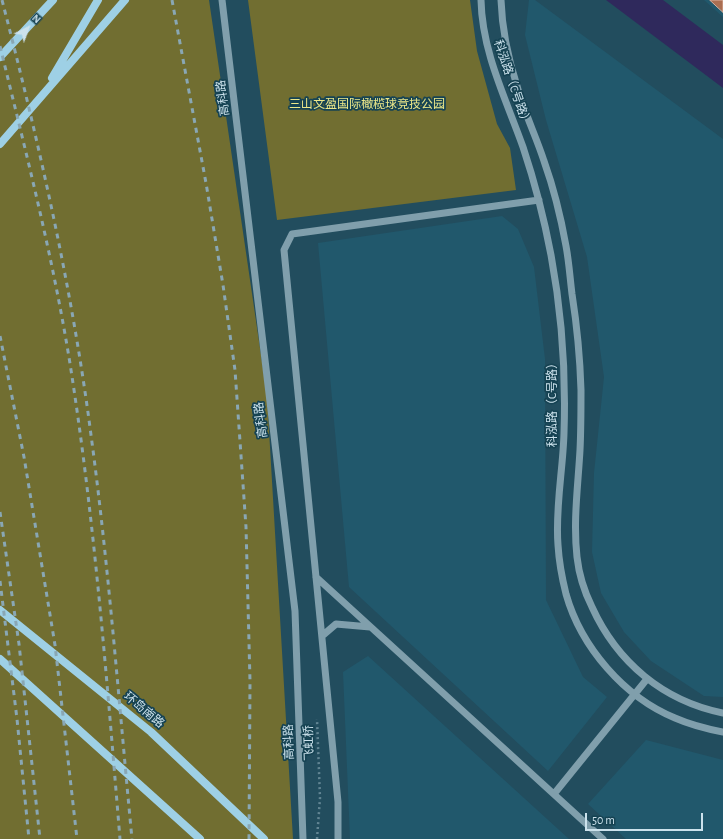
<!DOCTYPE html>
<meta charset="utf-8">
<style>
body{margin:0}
#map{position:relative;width:723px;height:839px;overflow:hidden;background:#224d5e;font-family:"Alegreya Sans",sans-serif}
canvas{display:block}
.north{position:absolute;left:8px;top:8px;width:40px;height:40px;-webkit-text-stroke:3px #164353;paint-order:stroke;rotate:42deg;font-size:11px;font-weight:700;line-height:16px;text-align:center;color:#cce2ec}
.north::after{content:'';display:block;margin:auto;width:14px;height:18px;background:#cce2ec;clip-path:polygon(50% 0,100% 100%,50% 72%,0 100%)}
.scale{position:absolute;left:585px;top:813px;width:118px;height:18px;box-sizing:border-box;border:2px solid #cce2ec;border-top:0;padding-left:5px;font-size:12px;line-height:14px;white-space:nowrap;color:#cce2ec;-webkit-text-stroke:3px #164353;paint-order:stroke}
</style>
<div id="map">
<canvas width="723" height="839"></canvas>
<div class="north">N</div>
<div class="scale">50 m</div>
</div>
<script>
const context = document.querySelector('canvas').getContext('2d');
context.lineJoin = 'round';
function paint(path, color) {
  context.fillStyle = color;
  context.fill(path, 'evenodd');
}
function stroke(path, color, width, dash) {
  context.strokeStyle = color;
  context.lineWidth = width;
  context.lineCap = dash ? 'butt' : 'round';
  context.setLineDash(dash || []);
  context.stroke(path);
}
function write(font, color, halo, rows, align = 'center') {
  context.font = font + ' "Alegreya Sans","Noto Sans SC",sans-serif';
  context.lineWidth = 3.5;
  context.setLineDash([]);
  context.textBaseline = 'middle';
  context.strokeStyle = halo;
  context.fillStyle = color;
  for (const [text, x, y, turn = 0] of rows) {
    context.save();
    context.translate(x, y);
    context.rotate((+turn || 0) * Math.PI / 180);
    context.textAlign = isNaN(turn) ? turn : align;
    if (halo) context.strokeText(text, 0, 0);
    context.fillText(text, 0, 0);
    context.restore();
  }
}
const built = new Path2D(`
 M529,0H535L723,139V697L704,696L651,661L624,632L601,593L592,552L594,473L604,377L587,257L546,120L525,35Z
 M704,0H723V17Z
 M502,216L518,229L534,267L545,359L546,600L583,677L607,697L548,771L349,587L318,243Z
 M368,656L569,839H350L343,672Z
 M646,740L723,760V839H626L588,804Z`);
const green = new Path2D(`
 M0,0H209L267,396L293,839H0Z
 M248,0H470L477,51L497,124L510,148L516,190L277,220Z`);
const water = new Path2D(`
 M606,0H663L723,45V88Z`);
const building = new Path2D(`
 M710,0H723V12Z`);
const path = new Path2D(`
 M317,839L320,798L317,719`);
const tertiary = new Path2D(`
 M222,0L295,611L303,839
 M481,0C482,52 506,99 523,147C535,183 544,218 551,255C562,314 566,373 564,433C563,470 555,508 558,545C559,562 562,578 566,594C581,647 624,697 675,718C691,725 707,729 723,732
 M501,0C502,29 508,58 517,86C524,112 536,136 544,161C554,189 561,218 566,246C569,262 570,278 572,294C577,326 580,357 581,390C581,409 581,430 580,450C578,486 573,521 577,557C579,575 584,591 592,607C617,662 663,701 723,713
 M316,577L603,839
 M322,636L336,624L370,627
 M554,794L647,679
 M338,839V802L284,250L292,234L539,200`);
const secondary = new Path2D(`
 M0,57L53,0
 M52,78L98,0
 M0,144L125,0
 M0,610L151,732L264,839
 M0,659L200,839`);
const rail = new Path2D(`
 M2,0C39,143 72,288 91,435C109,569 119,704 132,839
 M172,0L206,183L223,285L235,370L246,527L250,681L249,839
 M0,46C26,153 54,261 71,370C95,525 107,682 120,839
 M0,336L24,457L55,645L77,839
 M0,512L19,644L40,839
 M0,581L17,719L29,839`);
const streetNames = [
 ["科泓路（C号路）",512,83,71],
 ["高科路",223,98,-97],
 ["科泓路（C号路）",552,402,-90],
 ["高科路",261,420,-97],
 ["环岛南路",144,710,40],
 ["高科路",289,742,-92],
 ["飞虹桥",309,743,-92]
];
const parkNames = [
 ["三山文盈国际橄榄球竞技公园",367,104]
];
paint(built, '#21586c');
paint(green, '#716e31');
paint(water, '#2f295c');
paint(building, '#ab6f52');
stroke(building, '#deb4a1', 1);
stroke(path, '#628593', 2.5, [2, 3]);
stroke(tertiary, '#809fac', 7);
stroke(secondary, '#9ed0e5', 8);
stroke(rail, '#89a7b4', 3, [5, 5]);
write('12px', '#cce2ec', '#164353', streetNames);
write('12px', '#ede889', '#164353', parkNames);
</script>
